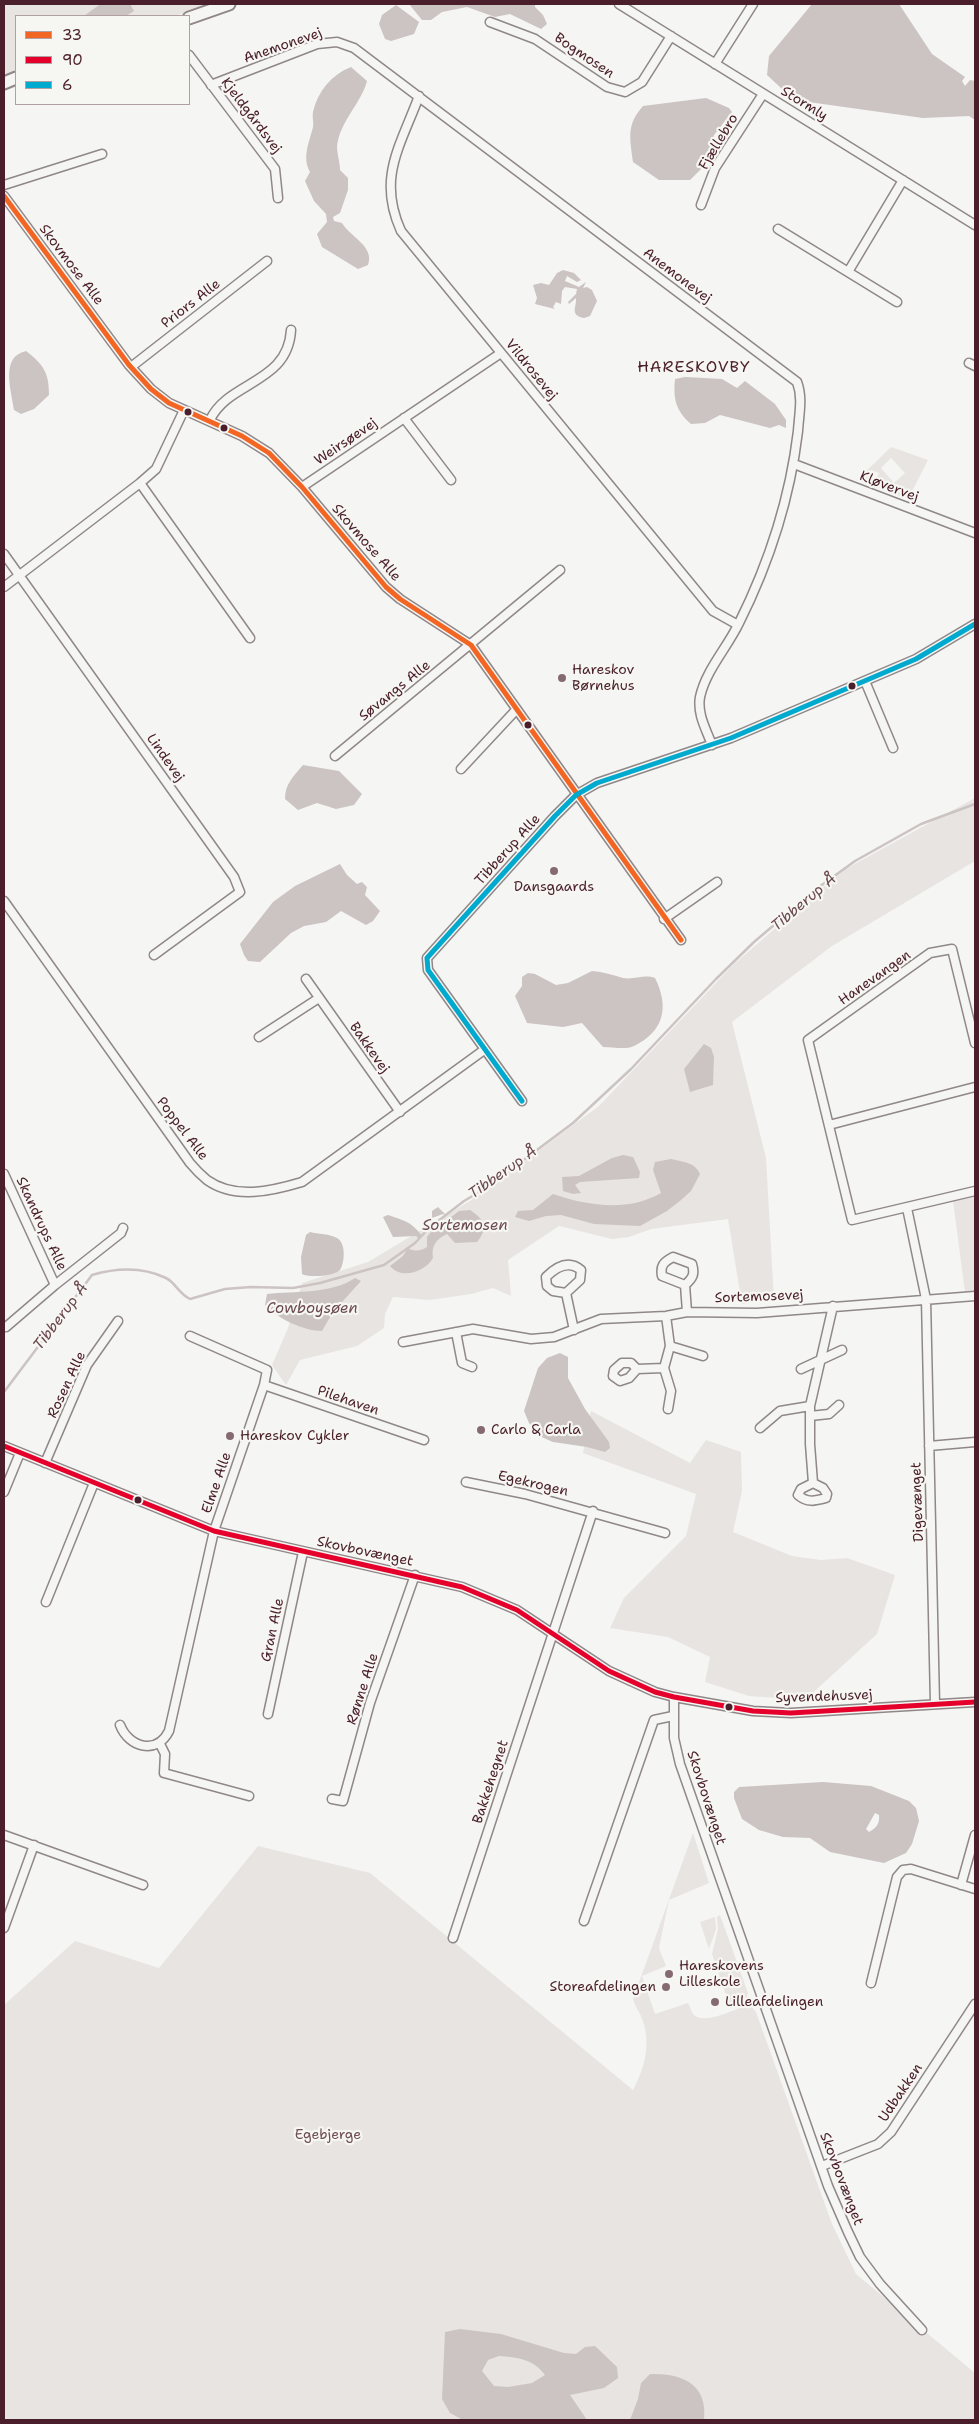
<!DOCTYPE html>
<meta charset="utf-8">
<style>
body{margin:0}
#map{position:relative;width:979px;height:2424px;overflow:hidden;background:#f5f5f3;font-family:"Shantell Sans",sans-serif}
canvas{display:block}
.frame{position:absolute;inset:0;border:5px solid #4a1f2b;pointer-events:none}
.legend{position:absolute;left:15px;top:15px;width:175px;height:90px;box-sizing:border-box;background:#f6f6f2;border:1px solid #b1a0a2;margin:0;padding:6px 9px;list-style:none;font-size:15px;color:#4a1f2b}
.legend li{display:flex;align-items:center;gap:10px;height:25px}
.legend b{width:25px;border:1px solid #b1a0a2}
</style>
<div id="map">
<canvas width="979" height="2424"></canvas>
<div class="frame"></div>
<ul class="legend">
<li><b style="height:6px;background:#f26522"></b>33</li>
<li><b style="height:6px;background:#e4002b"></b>90</li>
<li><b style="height:6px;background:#00a9ce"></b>6</li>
</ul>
</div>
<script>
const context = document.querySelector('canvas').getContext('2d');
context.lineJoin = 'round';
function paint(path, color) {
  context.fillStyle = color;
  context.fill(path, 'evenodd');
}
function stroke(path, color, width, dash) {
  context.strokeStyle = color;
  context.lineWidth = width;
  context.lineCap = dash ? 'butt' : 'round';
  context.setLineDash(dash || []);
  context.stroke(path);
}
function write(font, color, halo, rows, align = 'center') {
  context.font = font + ' "Shantell Sans",sans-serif';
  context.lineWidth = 4.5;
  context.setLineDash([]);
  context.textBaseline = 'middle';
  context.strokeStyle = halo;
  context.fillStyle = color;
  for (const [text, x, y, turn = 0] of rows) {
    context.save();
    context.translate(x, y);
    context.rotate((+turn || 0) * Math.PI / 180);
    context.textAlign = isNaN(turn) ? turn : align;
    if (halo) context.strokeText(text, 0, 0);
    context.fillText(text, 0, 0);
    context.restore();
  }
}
const green = new Path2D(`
 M4,4H210L175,16H16V72L4,77Z
 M891,447L928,460L908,499L873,486L879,473L871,470L866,484L857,480ZM891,458L905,473L894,483L881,468Z
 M975,798V861L832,946L732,1022L766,1158L774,1300L742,1304L728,1219L651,1229L629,1237L612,1239L559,1226L508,1260L511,1296L493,1288L471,1294L430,1300L393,1297L385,1314L384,1328L357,1346L300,1360L286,1385L272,1365L288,1328L302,1283L368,1262L470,1201L599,1106L733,965L840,872Z
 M975,1197V1291L965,1292L953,1201Z
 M591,1411L690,1463L706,1440L741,1452L742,1491L733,1532L792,1556L821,1560L847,1558L895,1575L877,1634L805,1700L749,1696L705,1682L710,1657L668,1637L610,1628L624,1598L686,1536L696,1494L583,1453Z
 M693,1833L709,1883L669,1900L659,1948L666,1966L642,1976L655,2014L688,2003C690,2006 691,2011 693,2014C703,2026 736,2009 749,2004L756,2012L832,2224L856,2274L975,2373V2420H4V2005L75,1941L159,1968L258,1846L370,1873L633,2090C645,2067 652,2042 641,2016C638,2010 635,2006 633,1999Z
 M720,1915L748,1993L746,2000L730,2007L712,1954L718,1929L717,1917Z
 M715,1917L716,1929L709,1949L700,1922Z`);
const water = new Path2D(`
 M106,4H130L134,11L126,16H84L99,5Z
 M409,4H535V7L543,15L547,24L541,29L510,14L495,17L467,7L442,12L431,20H422Z
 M812,4H899L932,54L965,77L962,81L965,86L970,80L975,81V120L969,116L923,118L794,100L767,75L769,56Z
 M396,5L419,22L414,34L391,41L385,39L379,24L382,15Z
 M351,67L367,81C361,104 339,122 337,147C337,153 340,163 340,170L348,178V190L340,213L333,217L334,221L342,223C350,237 375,246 368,265L358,269L322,247L317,234L327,222L326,214L314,201L305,181L310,172C302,157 309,143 313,127C314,122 312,118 313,112C318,91 331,75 351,67Z
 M706,98L729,108L732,112L714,135L705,165L690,180H659L633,162C630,138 626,125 643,106Z
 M563,270L574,273L581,280L577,282L567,276L565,281L579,287L586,282L583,288L587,287L592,290L597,301L590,316L584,318C569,315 577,307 576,298L569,304L568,302L576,294L577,289L565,287L562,291L561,304L556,302L553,307L555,309L535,304L537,298L533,285L541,283L549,285L557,273Z
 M26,351C44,365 49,373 49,395L34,409L21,414L14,410C11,389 0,357 26,351Z
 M685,377L722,379L737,388L745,381L775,404L786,420V428L779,425L770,428L720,415L705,423L691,424C676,411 673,399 675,379Z
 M303,765L339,771L362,794L354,805L336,809L317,803L298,810L285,799C285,784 293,777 303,765Z
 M340,864L347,875L357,884L362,882L367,887L365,895L380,911L373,921L366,925L341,911L326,922L304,926L291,933L260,962L248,961L244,955L240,944L273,902L295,886Z
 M592,971C603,972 613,975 623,978C635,980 644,974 655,978C669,1006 665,1031 634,1046C626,1050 613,1047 603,1047L582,1023L563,1027L527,1023L515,996L522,986V977L528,973L535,974L556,985L568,983Z
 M704,1044L711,1048L714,1057L713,1085L690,1092L684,1069Z
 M623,1155L633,1157L640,1172L639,1178L580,1182L575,1185L581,1193L573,1194L563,1191L562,1177L579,1176L612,1158Z
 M671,1159C683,1162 695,1162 700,1174L691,1191L681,1200L667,1211L640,1226L594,1224L561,1215L546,1216L529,1221L515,1217L518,1211L533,1210L553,1194C588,1206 628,1212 661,1193L653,1170L655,1162Z
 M438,1207L447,1216L443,1214L432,1218V1211Z
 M470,1210C484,1219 489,1228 477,1242L455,1243L447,1234C436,1239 431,1246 433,1258C425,1272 401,1280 390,1266L403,1256L408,1248C415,1252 421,1251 427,1247V1237L430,1233L459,1211Z
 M388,1215C405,1221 412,1222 422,1236L419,1239L416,1236L393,1237L383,1217Z
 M310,1232C318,1234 330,1234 337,1238C346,1243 345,1262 340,1270C336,1276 308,1278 302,1274L301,1257L306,1235Z
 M355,1278L361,1281L333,1312L322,1331C303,1331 277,1318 265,1305L267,1294C294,1291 332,1294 355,1278Z
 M560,1353L568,1357V1378L585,1409L609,1442L610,1448L605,1452L587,1447L553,1442L537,1435L529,1423L524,1411L538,1368L547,1358Z
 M823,1782L871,1786L909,1801L916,1808L919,1821L912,1844L906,1853L884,1863L830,1852L810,1838L783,1837L759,1830L742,1819L734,1798V1792L739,1787ZM875,1813L879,1815C880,1824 876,1828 869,1832L866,1829Z
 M460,2329L501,2334L564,2353L576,2354L585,2347L595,2346L617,2367L618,2378L604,2388L570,2395L587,2420H463L450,2413L442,2399L445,2332ZM499,2356C516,2357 534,2359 545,2375L532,2383L508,2387L494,2386L482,2371L488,2360Z
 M650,2374C682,2373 708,2384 704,2420H630L638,2399L641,2383Z`);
const stream = new Path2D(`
 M4,1392L92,1275C116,1268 143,1267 166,1278C176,1283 178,1293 190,1299L225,1289L251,1287L293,1288L320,1283L384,1265L415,1243L429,1228L464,1201L486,1188L573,1123L631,1069L716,979L754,942L819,887L855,861L921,824L975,804`);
const street = new Path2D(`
 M619,4L975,225
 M490,22L535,39L607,87L625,92L642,82L671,36
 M189,55L275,169L278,198
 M715,64L753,4
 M211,85L317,44L337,42L354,48L797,382C803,398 799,414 798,431C790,498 769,563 739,623C727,648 706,670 700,697C697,714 706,729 712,745
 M419,96C400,147 377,178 401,231L713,611L738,625
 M4,185L102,154
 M4,196L129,365L151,389L169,403L242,436L269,453L302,487L386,587L400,599L471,645L681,940
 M701,205L715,168L763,94
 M778,229L897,302
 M848,272L903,180
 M969,363L975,366
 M131,367L267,261
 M404,418L451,480
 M210,420C228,381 288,384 291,330
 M794,464L975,533
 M140,483L250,638
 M302,487L501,353
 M4,554L234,877L240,892L154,955
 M4,587L140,483L156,469L184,410
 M865,681L893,748
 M335,756L560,570
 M461,769L516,710
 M4,901L190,1163C195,1169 201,1175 207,1180C235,1200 272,1191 302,1182L484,1050
 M664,919L717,882
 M306,979L400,1112
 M259,1037L319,998
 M975,1043L952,949L930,953L808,1040L852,1220L975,1191
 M522,1101L428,970L427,958L555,816L576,795L597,783L731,738L916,659L975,624
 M829,1125L975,1087
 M4,1174L55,1285
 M907,1208L926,1299L935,1704
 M685,1285C693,1278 695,1274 692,1264L673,1257C664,1262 660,1265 662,1276L685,1285L687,1312
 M566,1293L580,1280L581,1270C569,1260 557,1266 546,1277L547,1286L553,1291L566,1293L574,1330
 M666,1316L670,1346L664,1368L671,1391L668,1409
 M6,1327L55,1285L121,1233L123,1228
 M456,1332L462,1363L472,1367
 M403,1342L473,1329L531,1339L554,1337L601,1319L666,1316L687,1312L757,1313L975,1296
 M670,1346L703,1356
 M637,1369L629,1378L620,1381L613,1376L614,1370L622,1363H631L637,1369L664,1368
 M801,1369L842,1350
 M264,1385L424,1440
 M810,1416L829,1414L839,1405
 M760,1428L780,1411L810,1406
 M4,1446L214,1531L462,1587L517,1610L609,1671L655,1692L674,1697L753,1711L791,1713L975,1702
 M929,1446L975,1442
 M45,1463L87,1365L118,1321
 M466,1482L525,1494L665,1533
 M813,1483L823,1488L827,1494L826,1498C815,1501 807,1503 798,1495L801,1489L813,1483L810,1444V1406L833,1306
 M4,1492L20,1453
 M46,1602L94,1483
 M674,1697V1738L680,1764L828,2186L848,2232L860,2257L880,2284L922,2330
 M268,1714L303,1552
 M120,1725C129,1748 157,1755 169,1731L214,1531L264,1385L267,1370L190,1336
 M160,1744L165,1754L164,1773L249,1796
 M332,1799L343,1801L370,1703L415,1575
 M4,1835L143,1885
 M961,1885L975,1835
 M584,1921L654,1720L673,1716
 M4,1928L34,1845
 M453,1938L593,1511
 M871,1983L897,1877L903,1870L911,1869L975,1889
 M822,2166L878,2144L891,2132L975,2004`);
const secondary = new Path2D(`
 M189,18L229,4
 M4,83L16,78`);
const bus1 = new Path2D(`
 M4,196L129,365L151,389L169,403L242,436L269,453L302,487L386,587L400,599L471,645L681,940`);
const bus2 = new Path2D(`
 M4,1446L214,1531L462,1587L517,1610L609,1671L655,1692L674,1697L753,1711L791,1713L975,1702`);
const bus3 = new Path2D(`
 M522,1101L428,970L427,958L555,816L576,795L597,783L731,738L916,659L975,624`);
const markers = [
 [188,412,4.5,"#4a1f2b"],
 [224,428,4.5,"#4a1f2b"],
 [562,678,5,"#866a71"],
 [852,686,4.5,"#4a1f2b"],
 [528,725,4.5,"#4a1f2b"],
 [554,871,5,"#866a71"],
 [481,1430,5,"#866a71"],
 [230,1436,5,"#866a71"],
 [138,1500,4.5,"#4a1f2b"],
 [729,1707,4.5,"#4a1f2b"],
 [669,1974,5,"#866a71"],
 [666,1987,5,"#866a71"],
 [715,2002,5,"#866a71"]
];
const streetNames = [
 ["Anemonevej",283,46,-19],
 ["Bogmosen",584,56,34],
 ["Stormly",804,104,32],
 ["Kjeldgårdsvej",251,116,53],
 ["Fjællebro",719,142,-59],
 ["Skovmose Alle",71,265,53],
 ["Anemonevej",677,276,37],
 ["Priors Alle",191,304,-38],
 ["Vildrosevej",531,370,51],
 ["Weirsøevej",346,442,-34],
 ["Kløvervej",889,487,21],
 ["Skovmose Alle",366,543,49],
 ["Søvangs Alle",395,691,-39],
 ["Lindevej",165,758,55],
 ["Tibberup Alle",508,850,-48],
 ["Hanevangen",875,978,-35],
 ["Bakkevej",369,1048,55],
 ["Poppel Alle",182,1129,53],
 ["Skandrups Alle",41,1224,65],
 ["Sortemosevej",759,1297,-2],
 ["Rosen Alle",67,1385,-65],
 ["Pilehaven",348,1401,19],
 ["Elme Alle",217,1483,-71],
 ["Egekrogen",533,1484,13],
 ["Digevænget",918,1502,-92],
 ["Skovbovænget",365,1552,12],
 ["Gran Alle",273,1630,-78],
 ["Rønne Alle",363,1689,-72],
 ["Syvendehusvej",824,1697,-2],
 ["Bakkehegnet",491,1782,-72],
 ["Skovbovænget",706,1798,72],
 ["Udbakken",901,2093,-56],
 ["Skovbovænget",841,2179,69]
];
const poiNames = [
 ["Hareskov",572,670],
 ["Børnehus",572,686],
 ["Dansgaards",554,887,"center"],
 ["Carlo & Carla",491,1430],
 ["Hareskov Cykler",240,1436],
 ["Hareskovens",679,1966],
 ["Lilleskole",679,1982],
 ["Storeafdelingen",656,1987,"right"],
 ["Lilleafdelingen",725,2002]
];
const parkNames = [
 ["Egebjerge",328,2135]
];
const waterNames = [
 ["Tibberup Å",804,903,-40],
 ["Tibberup Å",503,1173,-35],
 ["Sortemosen",465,1226],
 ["Cowboysøen",312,1309],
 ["Tibberup Å",61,1317,-53]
];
const quarterNames = [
 ["HARESKOVBY",694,368]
];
paint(green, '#e8e4e2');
paint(water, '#ccc3c3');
stroke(stream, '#ccc3c3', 2.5);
stroke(street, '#8f8788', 11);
stroke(secondary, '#8f8788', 15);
stroke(street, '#f5f5f3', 8);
stroke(secondary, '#f5f5f3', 11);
stroke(bus1, '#f26522', 5);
stroke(bus2, '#e4002b', 5);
stroke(bus3, '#00a9ce', 5);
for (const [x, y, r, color] of markers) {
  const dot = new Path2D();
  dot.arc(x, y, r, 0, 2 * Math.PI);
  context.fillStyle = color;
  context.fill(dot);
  stroke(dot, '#f6f6f2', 2);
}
write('14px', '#4a1f2b', '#f6f6f2', streetNames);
write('14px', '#4a1f2b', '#f6f6f2', poiNames, 'left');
write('14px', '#6f4d56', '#f6f6f2', parkNames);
write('italic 15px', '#6c4a52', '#f6f6f2', waterNames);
context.letterSpacing = '1px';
write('16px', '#4a1f2b', '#f6f6f2', quarterNames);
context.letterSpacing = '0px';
</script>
